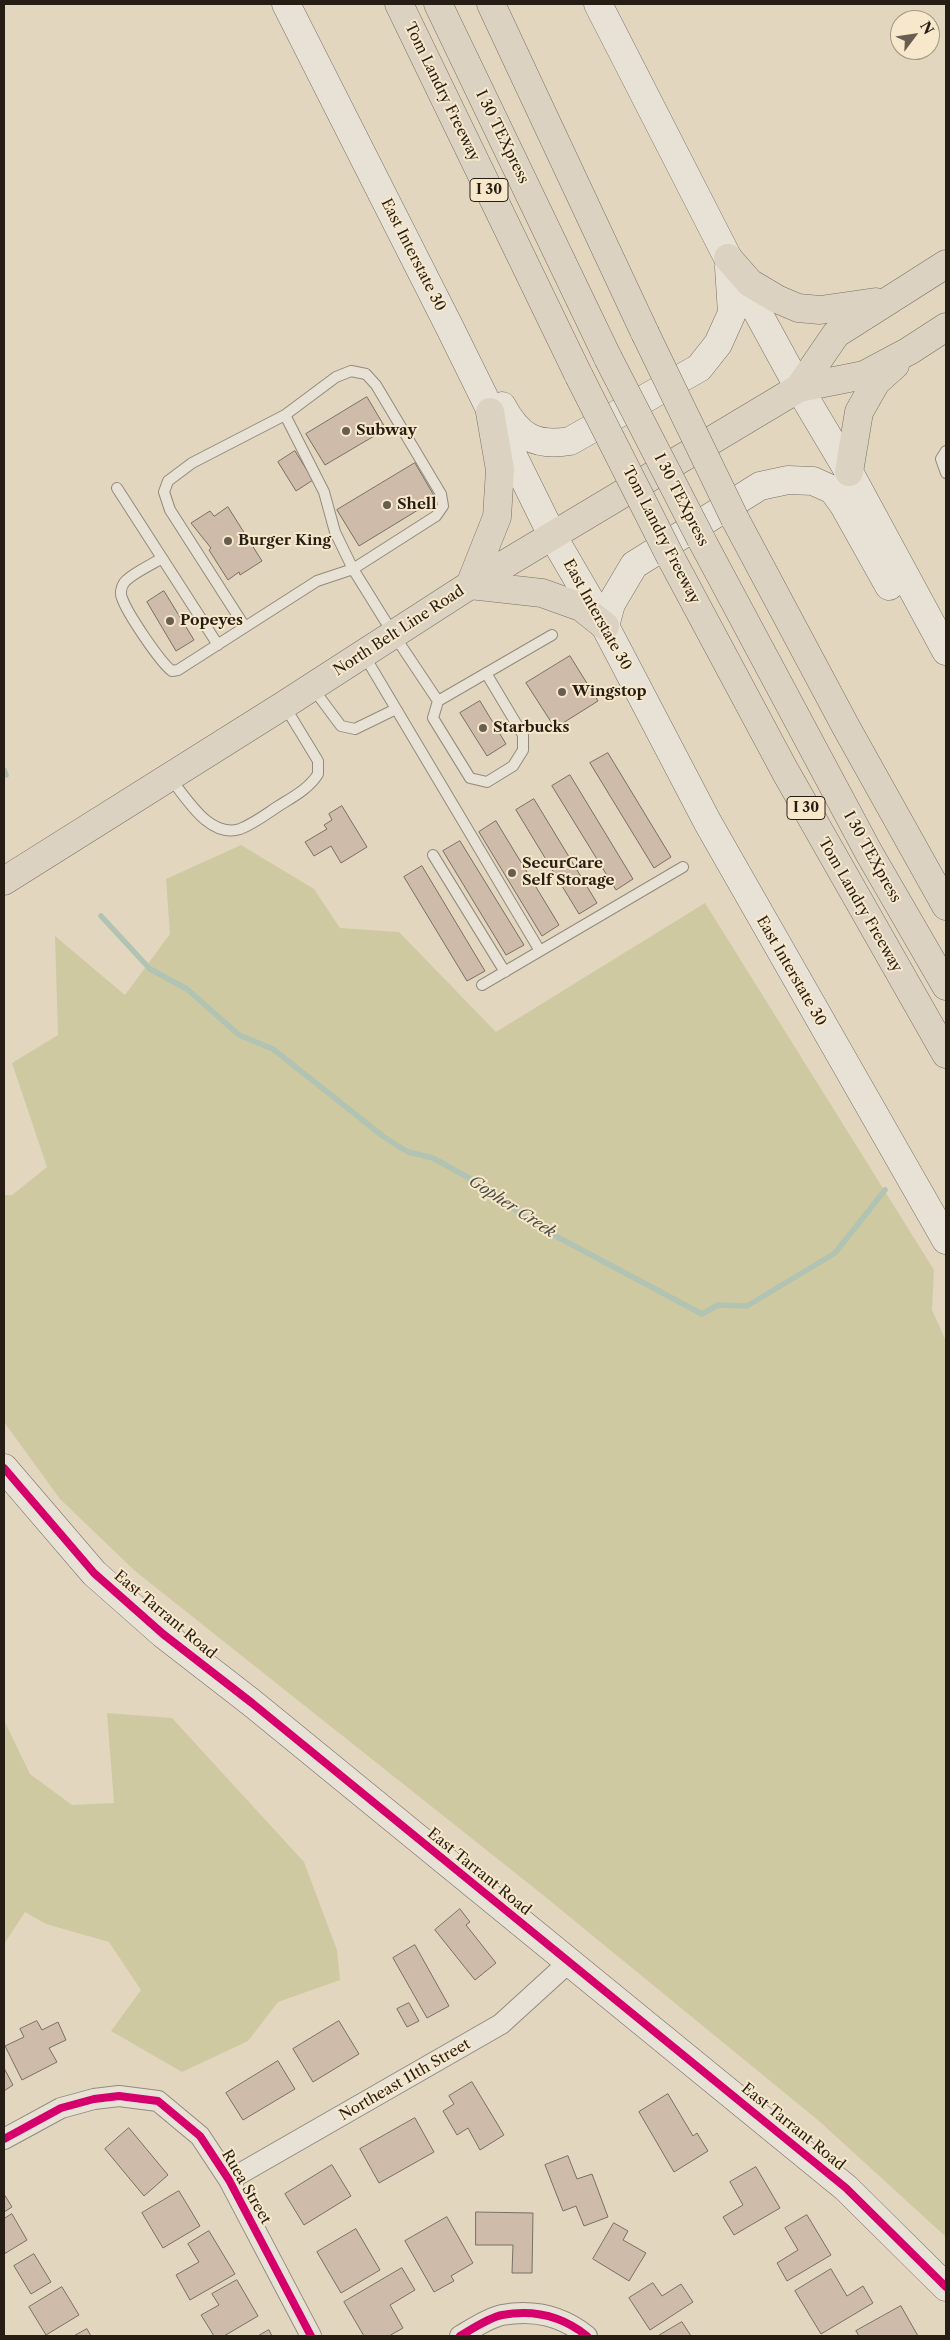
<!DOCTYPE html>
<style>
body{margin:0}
#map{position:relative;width:950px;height:2340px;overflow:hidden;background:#e3d6bf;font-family:"Libre Caslon Text",serif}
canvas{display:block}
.frame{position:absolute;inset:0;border:5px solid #261e14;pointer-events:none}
.north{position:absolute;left:890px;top:10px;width:50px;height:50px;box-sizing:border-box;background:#f7e8cc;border:1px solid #a39782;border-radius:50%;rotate:59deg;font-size:14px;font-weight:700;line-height:20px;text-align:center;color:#261e14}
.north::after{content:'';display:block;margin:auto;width:18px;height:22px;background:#685e50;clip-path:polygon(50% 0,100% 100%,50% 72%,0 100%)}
</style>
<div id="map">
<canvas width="950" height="2340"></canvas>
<div class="frame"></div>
<div class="north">N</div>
</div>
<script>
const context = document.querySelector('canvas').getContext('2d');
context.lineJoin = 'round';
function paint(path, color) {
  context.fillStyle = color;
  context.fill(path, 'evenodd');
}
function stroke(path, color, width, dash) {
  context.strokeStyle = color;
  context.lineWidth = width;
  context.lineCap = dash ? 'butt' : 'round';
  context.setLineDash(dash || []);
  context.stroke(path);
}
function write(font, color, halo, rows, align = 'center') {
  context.font = font + ' "Libre Caslon Text",serif';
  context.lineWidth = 4;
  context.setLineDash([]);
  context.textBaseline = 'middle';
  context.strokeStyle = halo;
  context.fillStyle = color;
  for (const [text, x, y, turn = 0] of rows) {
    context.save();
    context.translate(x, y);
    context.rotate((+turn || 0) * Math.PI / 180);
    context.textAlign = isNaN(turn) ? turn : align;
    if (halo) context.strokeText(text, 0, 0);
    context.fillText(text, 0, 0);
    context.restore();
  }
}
const green = new Path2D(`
 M241,845L314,889L340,928L399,932L496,1032L705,903L934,1270L932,1310L946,1341V2237L819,2121L543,1895L135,1571L60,1499L4,1422V1195H12L47,1167L12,1063L58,1035L55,936L125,995L170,934L166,879Z
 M107,1713L172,1718L304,1862L337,1950L340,1980L278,2002L248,2041L182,2072L111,2031L141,1990L109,1942L46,1924L25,1912L4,1944V1720L30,1774L72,1805L114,1803Z`);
const stream = new Path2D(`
 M4,770L6,775
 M101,916L150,969L187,989L239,1035L273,1049L384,1137L408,1152L433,1158L489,1189L535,1225L702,1314L718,1305L747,1306L835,1253L885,1190`);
const building = new Path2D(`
 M367,397L386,429L325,465L306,434Z
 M295,451L313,480L296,491L278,462Z
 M415,463L436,499L359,546L337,510Z
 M228,507L262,561L240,575L239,572L228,580L209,550L211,548L191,523L210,511L214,516Z
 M164,591L194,640L176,651L147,602Z
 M570,656L598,701L555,728L526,683Z
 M480,701L506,744L487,756L460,713Z
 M608,753L671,857L654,868L590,763Z
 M570,775L633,879L616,890L552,786Z
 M534,799L597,903L579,914L516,810Z
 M342,806L367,847L341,863L331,846L314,856L305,842L327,829L324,825L332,820L329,814Z
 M496,821L559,925L542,936L479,832Z
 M460,841L524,945L506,955L443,851Z
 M422,866L485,971L467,981L404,877Z
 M460,1909L470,1922L466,1925L496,1963L475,1980L435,1930Z
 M415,1945L449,2006L427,2018L393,1958Z
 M409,2003L419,2021L407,2027L397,2009Z
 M37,2021L42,2030L58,2022L66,2040L49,2048L57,2062L22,2080L5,2046L24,2037L20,2029Z
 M339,2021L359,2054L313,2082L293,2049Z
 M278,2061L295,2089L243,2120L226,2093Z
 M4,2068L13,2085L4,2091Z
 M472,2082L504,2135L480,2150L468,2128L457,2135L443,2111L454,2104L449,2096Z
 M668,2094L693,2136L697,2133L708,2151L674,2172L639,2112Z
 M415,2118L434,2152L379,2183L360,2149Z
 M129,2128L168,2175L144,2196L105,2149Z
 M568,2156L577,2179L592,2174L608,2217L584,2226L576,2206L563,2211L545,2165Z
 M332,2165L351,2196L304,2225L285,2194Z
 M756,2167L780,2208L734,2235L723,2217L743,2205L730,2182Z
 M179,2191L200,2226L163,2248L142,2213Z
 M4,2194L12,2207L4,2212Z
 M476,2212L533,2213L532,2273H512L513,2245H476Z
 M12,2214L27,2240L4,2254V2219Z
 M807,2215L831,2255L787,2281L777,2263L798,2250L785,2228Z
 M447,2217L473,2263L451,2276L454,2281L434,2292L405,2241Z
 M614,2223L628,2231L623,2240L646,2253L629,2281L593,2259Z
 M356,2229L380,2270L341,2293L317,2252Z
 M209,2231L235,2274L190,2300L176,2275L199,2262L188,2244Z
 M34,2254L51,2282L31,2294L14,2266Z
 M402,2268L415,2290L390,2305L403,2328L389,2336H364L344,2302Z
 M831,2269L847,2296L863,2286L873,2303L821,2334L795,2291Z
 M237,2280L258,2316L224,2336H214L201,2315L219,2305L212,2294Z
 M653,2283L662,2296L681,2284L693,2302L650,2330L629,2298Z
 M62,2287L79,2315L46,2335L29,2307Z
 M901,2306L918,2336H859L856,2331Z
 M682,2322L691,2336H658Z
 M87,2329L91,2336H74Z
 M269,2330L272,2336H258Z`);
const lane = new Path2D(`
 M285,415L324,492L335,532L353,569L394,635L438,701L433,718L470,778L487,782L513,766L523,750V735L486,673
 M946,451L941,459L946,473
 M117,488L218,645
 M162,558C153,564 129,575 124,583C121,587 120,594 122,598C127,613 160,662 172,671L178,670L317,581L353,569L436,516L443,506L441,494L376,385L366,374L351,371L336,377L285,415L192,463L168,481L164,492L170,510L245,627
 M364,655L540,951
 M312,687L341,726L355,729L396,709
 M438,701L552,635
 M170,778C186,797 209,839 240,829C253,824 265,815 277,807C291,798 309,789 318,774V761L284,705
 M433,855L505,972
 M482,985L683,867`);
const street = new Path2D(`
 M4,2139L61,2108L94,2099L119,2096L158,2101L200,2136L229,2180L311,2336
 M229,2180L501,2024L568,1963
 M460,2336C472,2329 488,2318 502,2315C535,2309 562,2316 587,2336`);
const secondary = new Path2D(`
 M286,4L449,326L552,535L605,626L708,823L946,1240
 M598,4L728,258L799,388L849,472L946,651
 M502,406C518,436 535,447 570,441L699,368L718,344L732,313L729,267
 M605,626L611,604L634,565L760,486L788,480L813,481L833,490L843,504L889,586
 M4,1468L94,1573L163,1634L252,1703L846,2188L946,2287`);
const primary = new Path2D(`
 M728,258L750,283L777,299L798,308L820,310L876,302
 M799,388L836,334L946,264
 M849,472L859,412L876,382L895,365
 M470,585L497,517L500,470L490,412
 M470,585L542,593L581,607L605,626
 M4,881L284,705L470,585L799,388L864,375L909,351L946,327`);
const highway = new Path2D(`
 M399,4L579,376
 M438,4L608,358
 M491,4L645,333
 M735,519L846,727L946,906
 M701,539L869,853L946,986
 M671,558L785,771L946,1054`);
const highwayBridge = new Path2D(`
 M645,333L735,519
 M608,358L701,539
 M579,376L671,558`);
const cycleway = new Path2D(`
 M4,1468L94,1573L163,1634L252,1703L846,2188L946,2287
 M4,2139L61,2108L94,2099L119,2096L158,2101L200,2136L229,2180L311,2336
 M460,2336C472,2329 488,2318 502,2315C535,2309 562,2316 587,2336`);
const markers = [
 [346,431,5,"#685e50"],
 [387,505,5,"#685e50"],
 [228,541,5,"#685e50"],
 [170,621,5,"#685e50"],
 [562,692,5,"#685e50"],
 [483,728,5,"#685e50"],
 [512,873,5,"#685e50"]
];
const shields = [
 [489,190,38],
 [806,808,38]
];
const shieldNames = [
 ["I 30",489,190],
 ["I 30",806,808]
];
const streetNames = [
 ["Tom Landry Freeway",442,92,64],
 ["I 30 TEXpress",502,137,64],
 ["East Interstate 30",413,255,63],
 ["I 30 TEXpress",681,500,63],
 ["Tom Landry Freeway",661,535,63],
 ["East Interstate 30",597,615,61],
 ["North Belt Line Road",399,631,-33],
 ["I 30 TEXpress",872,857,61],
 ["Tom Landry Freeway",860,905,60],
 ["East Interstate 30",791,971,60],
 ["East Tarrant Road",165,1615,40],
 ["East Tarrant Road",479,1872,39],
 ["Northeast 11th Street",405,2080,-30],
 ["East Tarrant Road",793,2127,39],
 ["Ruea Street",246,2187,60]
];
const poiNames = [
 ["Subway",356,431],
 ["Shell",397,505],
 ["Burger King",238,541],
 ["Popeyes",180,621],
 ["Wingstop",572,692],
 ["Starbucks",493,728],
 ["SecurCare",522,864],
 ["Self Storage",522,881]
];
const waterNames = [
 ["Gopher Creek",512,1207,33]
];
paint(green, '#cfc9a1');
stroke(stream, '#b1c3b2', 5.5);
paint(building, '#cebba9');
stroke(building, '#787064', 1);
stroke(lane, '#928a7c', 12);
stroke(street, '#928a7c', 22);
stroke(secondary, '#787064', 29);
stroke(primary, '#787064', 29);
stroke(highway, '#787064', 29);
stroke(lane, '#e8e2d6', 10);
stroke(street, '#e8e2d6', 20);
stroke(secondary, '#e8e2d6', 28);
stroke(primary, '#dbd2c1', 28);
stroke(highway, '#dbd2c1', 28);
stroke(highwayBridge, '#787064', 29, []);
stroke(highwayBridge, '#dbd2c1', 28);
stroke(cycleway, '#d6006c', 8);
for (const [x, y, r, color] of markers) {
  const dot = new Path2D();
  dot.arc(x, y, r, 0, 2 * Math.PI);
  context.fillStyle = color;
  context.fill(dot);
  stroke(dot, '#f7e8cc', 2);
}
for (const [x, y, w] of shields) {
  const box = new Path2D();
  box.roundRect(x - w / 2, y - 11.5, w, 23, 4);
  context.fillStyle = '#f7e8cc';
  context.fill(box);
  stroke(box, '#261e14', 1);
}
write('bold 14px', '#261e14', null, shieldNames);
write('15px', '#261e14', '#f7e8cc', streetNames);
write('bold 15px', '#261e14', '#f7e8cc', poiNames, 'left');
write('italic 16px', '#494d42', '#f7e8cc', waterNames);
</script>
